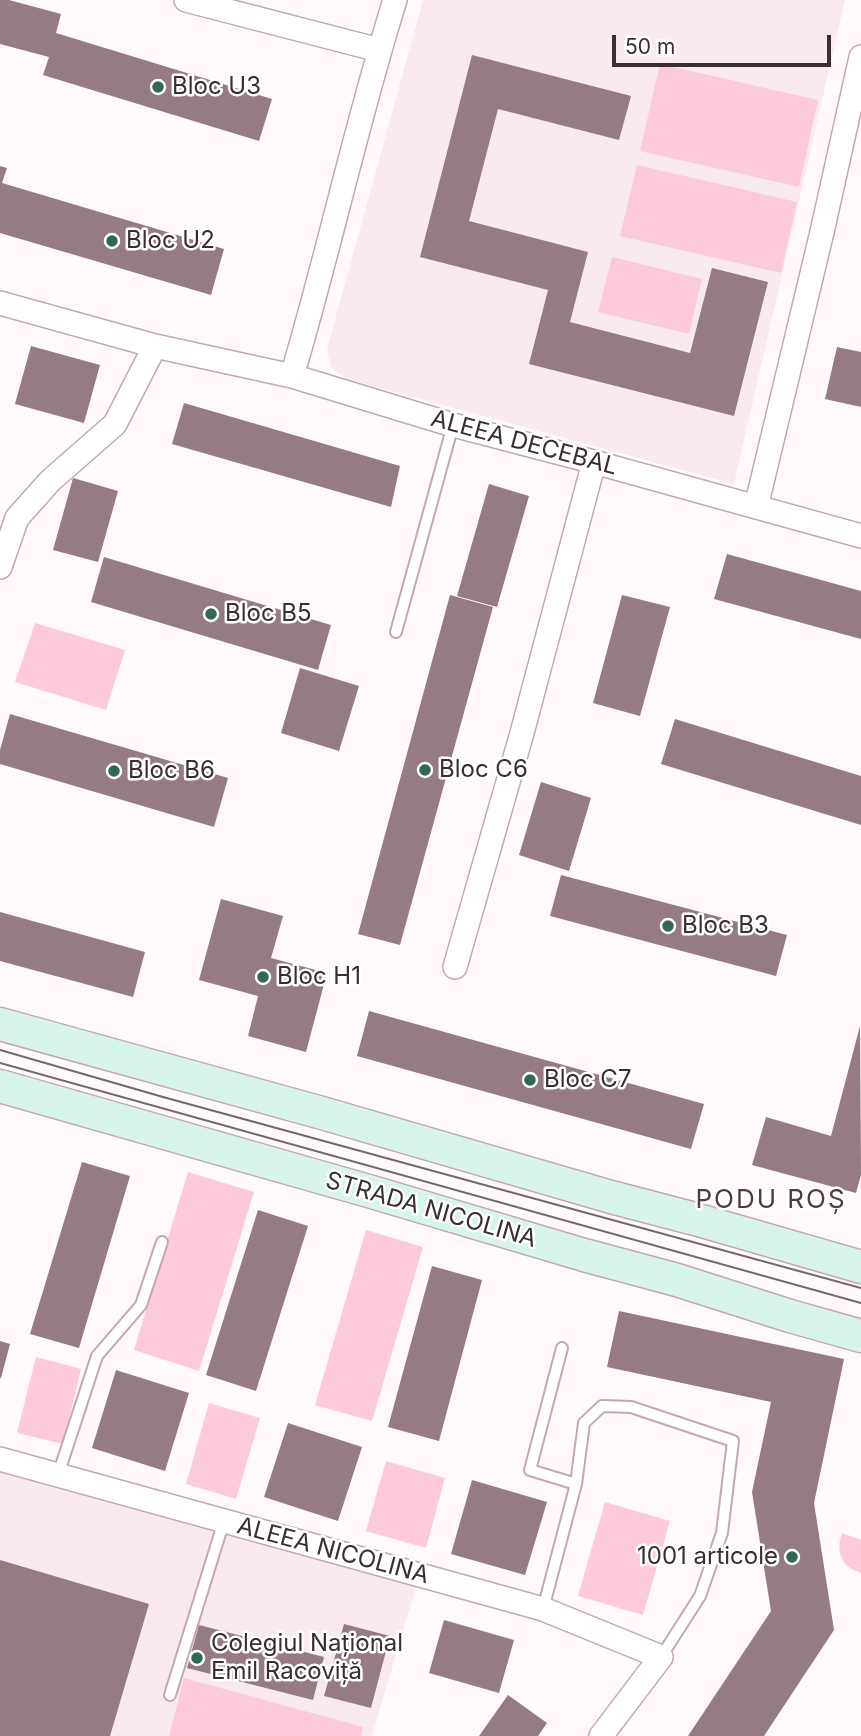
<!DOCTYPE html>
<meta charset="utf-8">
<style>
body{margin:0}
#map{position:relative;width:861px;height:1736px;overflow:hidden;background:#fff9fb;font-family:Inter,sans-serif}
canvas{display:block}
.scale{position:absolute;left:612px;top:35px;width:219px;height:32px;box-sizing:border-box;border:4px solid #392e32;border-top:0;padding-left:9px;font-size:21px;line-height:24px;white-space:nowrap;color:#392e32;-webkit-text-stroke:5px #fff;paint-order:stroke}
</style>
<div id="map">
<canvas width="861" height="1736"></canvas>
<div class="scale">50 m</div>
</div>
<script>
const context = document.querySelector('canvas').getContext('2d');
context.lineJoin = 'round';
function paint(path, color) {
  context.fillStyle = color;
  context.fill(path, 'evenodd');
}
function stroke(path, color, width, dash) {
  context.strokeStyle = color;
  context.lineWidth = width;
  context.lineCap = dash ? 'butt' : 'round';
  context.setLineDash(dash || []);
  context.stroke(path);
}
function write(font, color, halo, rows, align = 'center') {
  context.font = font + ' Inter,sans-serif';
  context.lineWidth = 5;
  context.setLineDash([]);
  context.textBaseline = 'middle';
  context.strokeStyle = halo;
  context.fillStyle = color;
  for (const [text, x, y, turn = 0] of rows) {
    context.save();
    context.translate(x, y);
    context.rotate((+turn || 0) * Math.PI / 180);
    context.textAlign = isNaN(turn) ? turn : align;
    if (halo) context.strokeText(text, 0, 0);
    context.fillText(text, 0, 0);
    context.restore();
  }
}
const built = new Path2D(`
 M423,0H845L734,484L347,379L331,368L327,349Z
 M0,1458L418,1580L372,1736H0Z`);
const green = new Path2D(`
 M660,64L818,100L799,187L640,151Z
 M637,165L797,202L781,273L620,236Z
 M612,257L702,279L689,334L598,312Z
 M35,623L125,650L106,710L15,682Z
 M188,1172L254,1192L199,1371L134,1350Z
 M366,1230L423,1247L372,1421L315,1405Z
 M36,1357L81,1369L63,1444L17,1433Z
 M209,1403L260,1418L236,1499L186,1484Z
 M386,1461L445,1478L426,1548L366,1531Z
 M605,1502L670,1521L643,1615L578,1596Z
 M842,1533L861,1540V1573C842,1567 835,1552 842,1533Z
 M184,1678L363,1727L361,1736H169Z`);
const building = new Path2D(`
 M0,0H9L61,14L56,33L272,99L259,141L43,75L49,57L0,44Z
 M472,55L631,96L619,140L498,109L469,221L588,252L570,322L690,353L712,268L768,282L734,416L529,364L548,290L420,257Z
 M0,166L7,168L2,183L224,249L211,295L0,233Z
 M31,346L100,365L84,423L15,404Z
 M837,347L861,352V407L825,399Z
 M184,403L400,466L391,507L172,444Z
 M73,478L118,491L98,562L53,550Z
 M489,484L529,496L497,607L457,596Z
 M727,554L861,591V639L714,599Z
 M104,557L331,625L318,670L91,602Z
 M450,595L493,607L400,945L358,934Z
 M622,595L670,607L640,716L593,703Z
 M300,668L359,686L339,751L281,733Z
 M10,714L228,778L214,827L0,764V750Z
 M675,719L861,776V825L661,764Z
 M541,782L591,798L569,871L519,855Z
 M561,875L787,935L776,976L550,916Z
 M221,899L283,916L271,958L327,973L306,1052L248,1036L258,996L199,980Z
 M0,912L145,952L133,997L0,961Z
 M369,1011L704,1104L691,1149L357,1056Z
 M860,1026L861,1175L856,1193L752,1165L766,1117L831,1136Z
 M82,1162L130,1176L79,1348L30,1334Z
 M258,1210L308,1226L256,1391L206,1375Z
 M432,1266L482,1280L439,1441L388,1427Z
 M619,1311L844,1359L814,1503L834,1630L764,1736H688L771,1611L752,1492L771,1402L607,1367Z
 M0,1341L10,1344L1,1378H0Z
 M116,1370L189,1393L165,1471L92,1448Z
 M288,1423L362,1447L338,1521L264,1497Z
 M472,1480L547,1502L525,1575L451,1554Z
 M0,1560L149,1604L110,1736H0Z
 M444,1620L514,1640L499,1693L429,1673Z
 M344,1624L390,1636L371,1708L324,1696Z
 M199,1625L324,1657L313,1700L187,1668Z
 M508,1695L547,1723L538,1736H479Z`);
const service = new Path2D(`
 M396,632L453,425
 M562,1348L530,1470L576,1484
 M58,1475L97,1356L141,1305L162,1242
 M543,1609L576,1484L584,1423L602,1406L631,1407L733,1441L722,1533L700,1596L661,1657
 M170,1695L224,1521`);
const minor = new Path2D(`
 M186,0L379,50
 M0,303L155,346L292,376L453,425L594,462L861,536
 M292,376C329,252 356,124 395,0
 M756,507L822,232L861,57
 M0,567L17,518L50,481L115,424L155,346
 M455,967L522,733L594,462
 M0,1459L543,1609L661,1657L601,1736`);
const secondary = new Path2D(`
 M0,1024L322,1113L611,1197L695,1219L861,1267
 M0,1086L372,1192L584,1255L677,1280L790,1316L861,1336`);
const tram = new Path2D(`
 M0,1050L163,1097L861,1288
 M0,1063L861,1303`);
const markers = [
 [158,87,7,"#2f6952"],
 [112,241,7,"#2f6952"],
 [211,614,7,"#2f6952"],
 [425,770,7,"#2f6952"],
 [114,771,7,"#2f6952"],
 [668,926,7,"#2f6952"],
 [263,977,7,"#2f6952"],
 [530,1080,7,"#2f6952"],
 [792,1557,7,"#2f6952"],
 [197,1658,7,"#2f6952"]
];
const poiNames = [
 ["Bloc U3",172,87],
 ["Bloc U2",126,241],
 ["Bloc B5",225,614],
 ["Bloc C6",439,770],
 ["Bloc B6",128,771],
 ["Bloc B3",682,926],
 ["Bloc H1",277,977],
 ["Bloc C7",544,1080],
 ["1001 articole",778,1557,"right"],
 ["Colegiul Național",211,1644],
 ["Emil Racoviță",211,1672]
];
const streetNames = [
 ["ALEEA DECEBAL",524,443,15],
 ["STRADA NICOLINA",431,1210,16],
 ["ALEEA NICOLINA",333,1551,15]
];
const neighbourhoodNames = [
 ["PODU ROȘ",771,1200]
];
paint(built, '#f9eaee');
paint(green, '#fdcada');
paint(building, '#957b83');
stroke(service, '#c4a8b1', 14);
stroke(minor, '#c4a8b1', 26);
stroke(secondary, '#c4a8b1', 35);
stroke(service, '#fff', 10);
stroke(minor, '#fff', 23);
stroke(secondary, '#d8f5e9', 32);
stroke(tram, '#71686b', 2);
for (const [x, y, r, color] of markers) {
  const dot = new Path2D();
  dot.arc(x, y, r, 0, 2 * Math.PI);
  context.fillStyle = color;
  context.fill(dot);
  stroke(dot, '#fff', 2.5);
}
write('24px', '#392e32', '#fff', poiNames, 'left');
write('24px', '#392e32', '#fff', streetNames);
context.letterSpacing = '2px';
write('26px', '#503941', '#fff', neighbourhoodNames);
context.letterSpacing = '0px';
</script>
